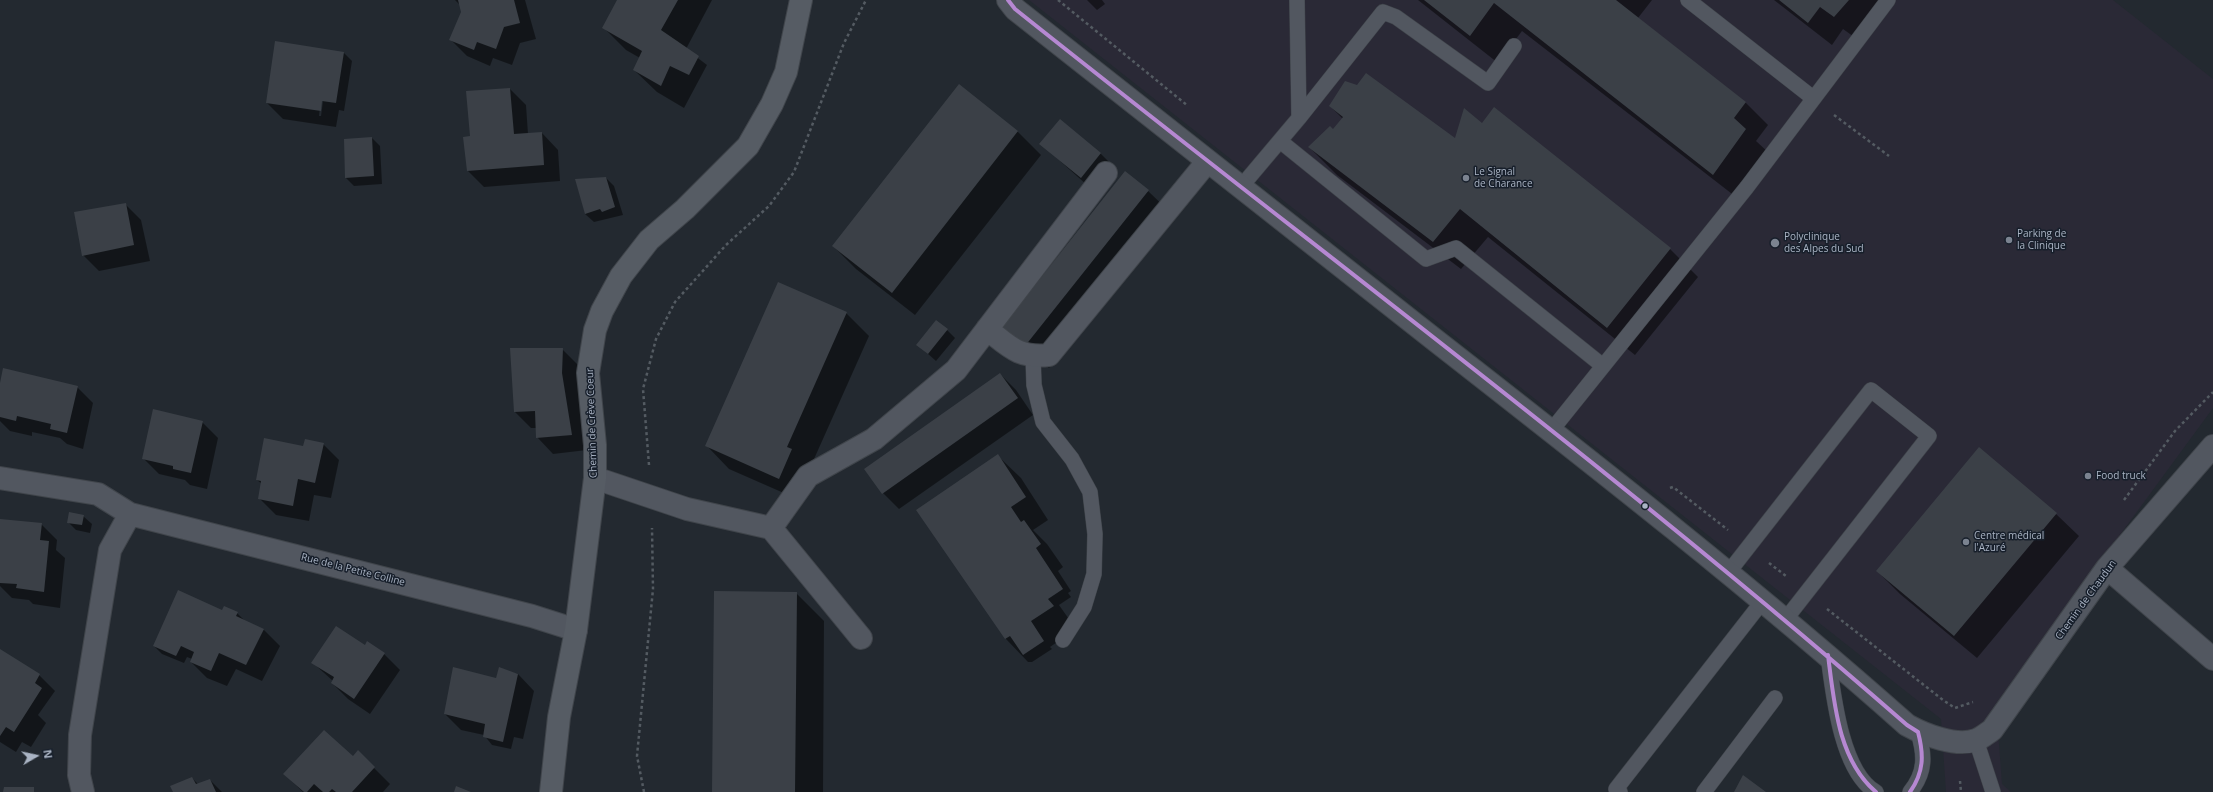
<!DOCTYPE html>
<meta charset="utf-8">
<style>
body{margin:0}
#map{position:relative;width:2213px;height:792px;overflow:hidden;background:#232930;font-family:"Open Sans",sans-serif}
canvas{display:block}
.north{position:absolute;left:16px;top:736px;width:40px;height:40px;-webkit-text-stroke:3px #171f2b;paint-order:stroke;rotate:81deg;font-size:11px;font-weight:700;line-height:16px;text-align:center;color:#aab4c4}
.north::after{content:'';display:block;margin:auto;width:14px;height:18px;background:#aab4c4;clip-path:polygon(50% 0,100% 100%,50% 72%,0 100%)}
</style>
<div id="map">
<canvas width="2213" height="792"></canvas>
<div class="north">N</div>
</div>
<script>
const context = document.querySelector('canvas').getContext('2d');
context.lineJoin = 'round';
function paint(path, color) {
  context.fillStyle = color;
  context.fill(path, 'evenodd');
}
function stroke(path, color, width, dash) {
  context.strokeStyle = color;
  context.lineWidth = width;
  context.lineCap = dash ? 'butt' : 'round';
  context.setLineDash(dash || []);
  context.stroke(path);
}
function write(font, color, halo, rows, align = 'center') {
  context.font = font + ' "Open Sans",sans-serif';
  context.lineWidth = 3;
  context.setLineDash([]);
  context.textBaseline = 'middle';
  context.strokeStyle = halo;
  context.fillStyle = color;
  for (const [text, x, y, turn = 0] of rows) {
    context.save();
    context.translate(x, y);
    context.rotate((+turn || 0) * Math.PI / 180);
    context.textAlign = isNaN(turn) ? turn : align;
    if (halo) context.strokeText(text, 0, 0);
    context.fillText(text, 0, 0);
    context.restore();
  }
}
const medical = new Path2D(`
 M1029,0H2113L2213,79V408L1996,704L2002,784L2011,792H1946L1941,719Z`);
const shadow = new Path2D(`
 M455,0H525L536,39L520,43L512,65L493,58L490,66L467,56L451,40L462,12L461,6Z
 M619,0H712L686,49L707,65L684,108L657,92L634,70L640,58L626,50L603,27Z
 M1087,0H1102L1105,4L1097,10Z
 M1418,0H1652L1638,18L1745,102L1768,125L1756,141L1769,153L1736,197L1522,31L1498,63Z
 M1774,0H1890L1857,39L1843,29L1832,45Z
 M344,53L352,61L344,111L339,110L336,127L283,119L267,103ZM321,99L323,101L321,116H319Z
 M959,86L1018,132L1041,155L915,315L856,269L833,246Z
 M510,89L526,105L528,134L542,133L558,150L560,181L484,187L468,171L471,137Z
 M1330,106L1456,140L1482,125L1670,249L1698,277L1635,355L1488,237L1461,269L1337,175L1309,147L1334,130L1343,119Z
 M1060,121L1101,154L1117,170L1097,194L1041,144Z
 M372,138L380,146L382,184L354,186L346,178Z
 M606,178L614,186L623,215L594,222L585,214Z
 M1148,191L1171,213L1049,368L1026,349L1003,327Z
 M125,204L141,220L150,261L99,271L83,255Z
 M846,313L869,336L810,468L802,501L729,469L707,446Z
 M947,330L955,338L936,361L918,345Z
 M562,349L578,365V390L587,450L553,454L537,437L536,428H531L515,412Z
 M1000,374L1016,390L1033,415L899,509L883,493L866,469Z
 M0,387H77L93,403L83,449L67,444L60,438L32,432V436L10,431L0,421Z
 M202,422L218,438L207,489L190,485L185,480L159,474L143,458Z
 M323,444L339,460L331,498L314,495L309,521L276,515L260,499L262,484L257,480L304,447Z
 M998,456L1021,478L1048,520L1033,530L1047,544L1063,567L1058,571L1071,591L1068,593L1071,597L1059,605L1076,629L1050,647L1052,649L1032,662H1028L1006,639L917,510Z
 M2056,514L2079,536L1977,658L1900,594L1877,571Z
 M83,516L92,524L90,533L76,530L68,522Z
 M0,520L41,524L57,540L56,550L65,558L60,608L33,604L29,600L12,598L0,586Z
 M796,593L824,621L823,792H713Z
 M221,611L237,613L246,622L264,630L280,646L262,681L236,669L227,686L207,678L191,662L192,659L187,657L184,663L162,654L154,646Z
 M365,646L384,654L400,670L370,714L348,699L332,683L333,681L313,663Z
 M0,650L39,675L55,691L38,715L46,723L31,747L22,742L16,752L0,742Z
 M499,669L518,674L534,691L523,739L514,737L511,749L492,745L484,735L461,730L445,714L496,679Z
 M353,758L374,768L390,784L383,792H303L284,774Z
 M192,778L198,784L210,780L222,792H174Z`);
const building = new Path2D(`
 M458,0H514L520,23L504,27L496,49L477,42L474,50L449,40L461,12Z
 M617,0H678L661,30L699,56L689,75L670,66L661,86L633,70L642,51L602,28Z
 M1424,0H1616L1746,102L1734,118L1746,129L1713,175L1494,3L1470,36Z
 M1779,0H1849L1834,17L1820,7L1808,23Z
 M275,41L344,52L336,103L322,101L321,111L266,103Z
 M1366,73L1455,138L1464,108L1482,123L1494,107L1671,248L1607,328L1460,209L1433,242L1308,147L1330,126L1333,129L1343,117L1329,106L1345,81L1357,85Z
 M959,84L1018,131L892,293L832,246Z
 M510,88L514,134L542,132L544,165L467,171L463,137L470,136L466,91Z
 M1060,119L1101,153L1081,178L1039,144Z
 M372,137L374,176L345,178L344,139Z
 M1125,171L1149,190L1025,346L1002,327Z
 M606,177L615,207L602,212L600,209L585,214L575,179Z
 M126,203L134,245L82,256L74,212Z
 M778,282L847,312L787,447L792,449L779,479L705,446Z
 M936,320L948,329L928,354L916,345Z
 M510,348H563L562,373L572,435L536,438L535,411L514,412Z
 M3,368L78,386L67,433L50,429L51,424L17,416L16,421L0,417V383Z
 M1000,373L1018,398L882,494L864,469Z
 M153,409L203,421L191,473L173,469V466L142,459Z
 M264,438L303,446L305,439L324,443L315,483L298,479L293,506L258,499L261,481L256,480Z
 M1979,447L2057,513L1954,636L1876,571Z
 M998,454L1026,497L1011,507L1021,522L1024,520L1041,544L1036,548L1063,589L1048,599L1054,606L1031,621L1044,641L1023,655L1010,636L1005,639L916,510Z
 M69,512L84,515L82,525L67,523Z
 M0,519L42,523L40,540L49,541L44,592L16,588L17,584L0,583Z
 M178,590L222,610L224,606L238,612L236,616L264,629L246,665L219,653L211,671L190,662L194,652L181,646L176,656L153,646Z
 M714,591L797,592L795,792H712Z
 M336,626L365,645L367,641L385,653L354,699L331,683L334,677L311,663Z
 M0,649L40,674L35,683L42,688L14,732L6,727L0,736Z
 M453,667L496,678L499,667L518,674L503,742L483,737L485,724L444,714Z
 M324,730L353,756L358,750L375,767L352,792H336L332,789L329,792H323L314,784L307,792H304L283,774Z
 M1743,775L1766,792H1734Z
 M192,777L196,784L210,779L216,792H173L170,786Z
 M456,786L471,792H454Z
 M4,787H34V792H3Z`);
const path = new Path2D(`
 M1058,0L1188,106
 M1834,115L1889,156
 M649,465L643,389L656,339L675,302L726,245L769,206L794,172L844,43L866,0
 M1670,488L1673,487L1728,530
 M2124,500L2175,431L2213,392
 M1769,563L1786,576
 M1827,609L1943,700L1955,708L1973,702
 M1960,781L1961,792
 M644,792L637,756L653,589L652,528`);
const lane = new Path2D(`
 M1297,0L1299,118
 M1688,0L1813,98
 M1280,141L1426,259L1456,248L1603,366
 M1240,188L1299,118L1383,12L1396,17L1488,83L1514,46
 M1033,356L1034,385L1043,422L1072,459L1090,492L1095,534L1094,574L1084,607L1063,640
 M1551,431L1747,187L1888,0
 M1728,573L1871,390L1929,436L1785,620
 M1828,655C1833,693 1841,772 1876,792
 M1976,740L1993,792
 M1620,792L1616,789L1762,602
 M1704,792L1775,698
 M1910,792C1926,772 1925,755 1918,732`);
const street = new Path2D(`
 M1008,0L1015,9C1154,120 1294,230 1435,340C1595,465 1755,590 1907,725C1925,735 1956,747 1976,740C1982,738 1987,733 1992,730L2107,568L2213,446
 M987,329C1010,347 1018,358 1049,355L1207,162
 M0,478L98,494L130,514L532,616L576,630
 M595,478L687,509L771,528L861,638
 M771,528L808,476L874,439L956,370L1106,173
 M2107,568L2213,659
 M83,792L79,775L80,735L110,550L130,514`);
const secondary = new Path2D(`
 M551,792L559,717L576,630L595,478V445L588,373L595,330L602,311L621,276L649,240L685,209L748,146L772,104L786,72L801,0`);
const bus1 = new Path2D(`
 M1008,0L1015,9C1313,247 1620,474 1907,725L1918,732
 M1828,655C1834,702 1838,760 1876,792
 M1910,792C1924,772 1924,755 1918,732`);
const markers = [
 [1466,178,4,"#7b8390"],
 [2009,240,4,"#7b8390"],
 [1775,243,5,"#7b8390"],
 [2088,476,4,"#7b8390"],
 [1645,506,3.5,"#aab4c4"],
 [1966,542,4,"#7b8390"]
];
const poiNames = [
 ["Le Signal",1474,172],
 ["de Charance",1474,184],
 ["Parking de",2017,234],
 ["la Clinique",2017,246],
 ["Polyclinique",1784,237],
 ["des Alpes du Sud",1784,249],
 ["Food truck",2096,476],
 ["Centre médical",1974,536],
 ["l'Azuré",1974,548]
];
const streetNames = [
 ["Chemin de Crève Coeur",592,423,-92],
 ["Rue de la Petite Colline",353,570,14],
 ["Chemin de Chaudun",2086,600,-54]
];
paint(medical, '#2a2936');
paint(shadow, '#0007');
paint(building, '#3b4047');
stroke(lane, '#40454b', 16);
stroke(street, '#40454b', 24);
stroke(secondary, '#40454b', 24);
stroke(path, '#545b62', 2.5, [3, 3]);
stroke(lane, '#525760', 15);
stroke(street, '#525760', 22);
stroke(secondary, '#565c64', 22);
stroke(bus1, '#b688d2', 4);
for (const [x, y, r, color] of markers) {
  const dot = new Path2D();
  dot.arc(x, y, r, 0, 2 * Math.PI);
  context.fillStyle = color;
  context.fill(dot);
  stroke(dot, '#171f2b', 1.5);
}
write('10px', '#aab4c4', '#171f2b', poiNames, 'left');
write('10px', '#aab4c4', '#171f2b', streetNames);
</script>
